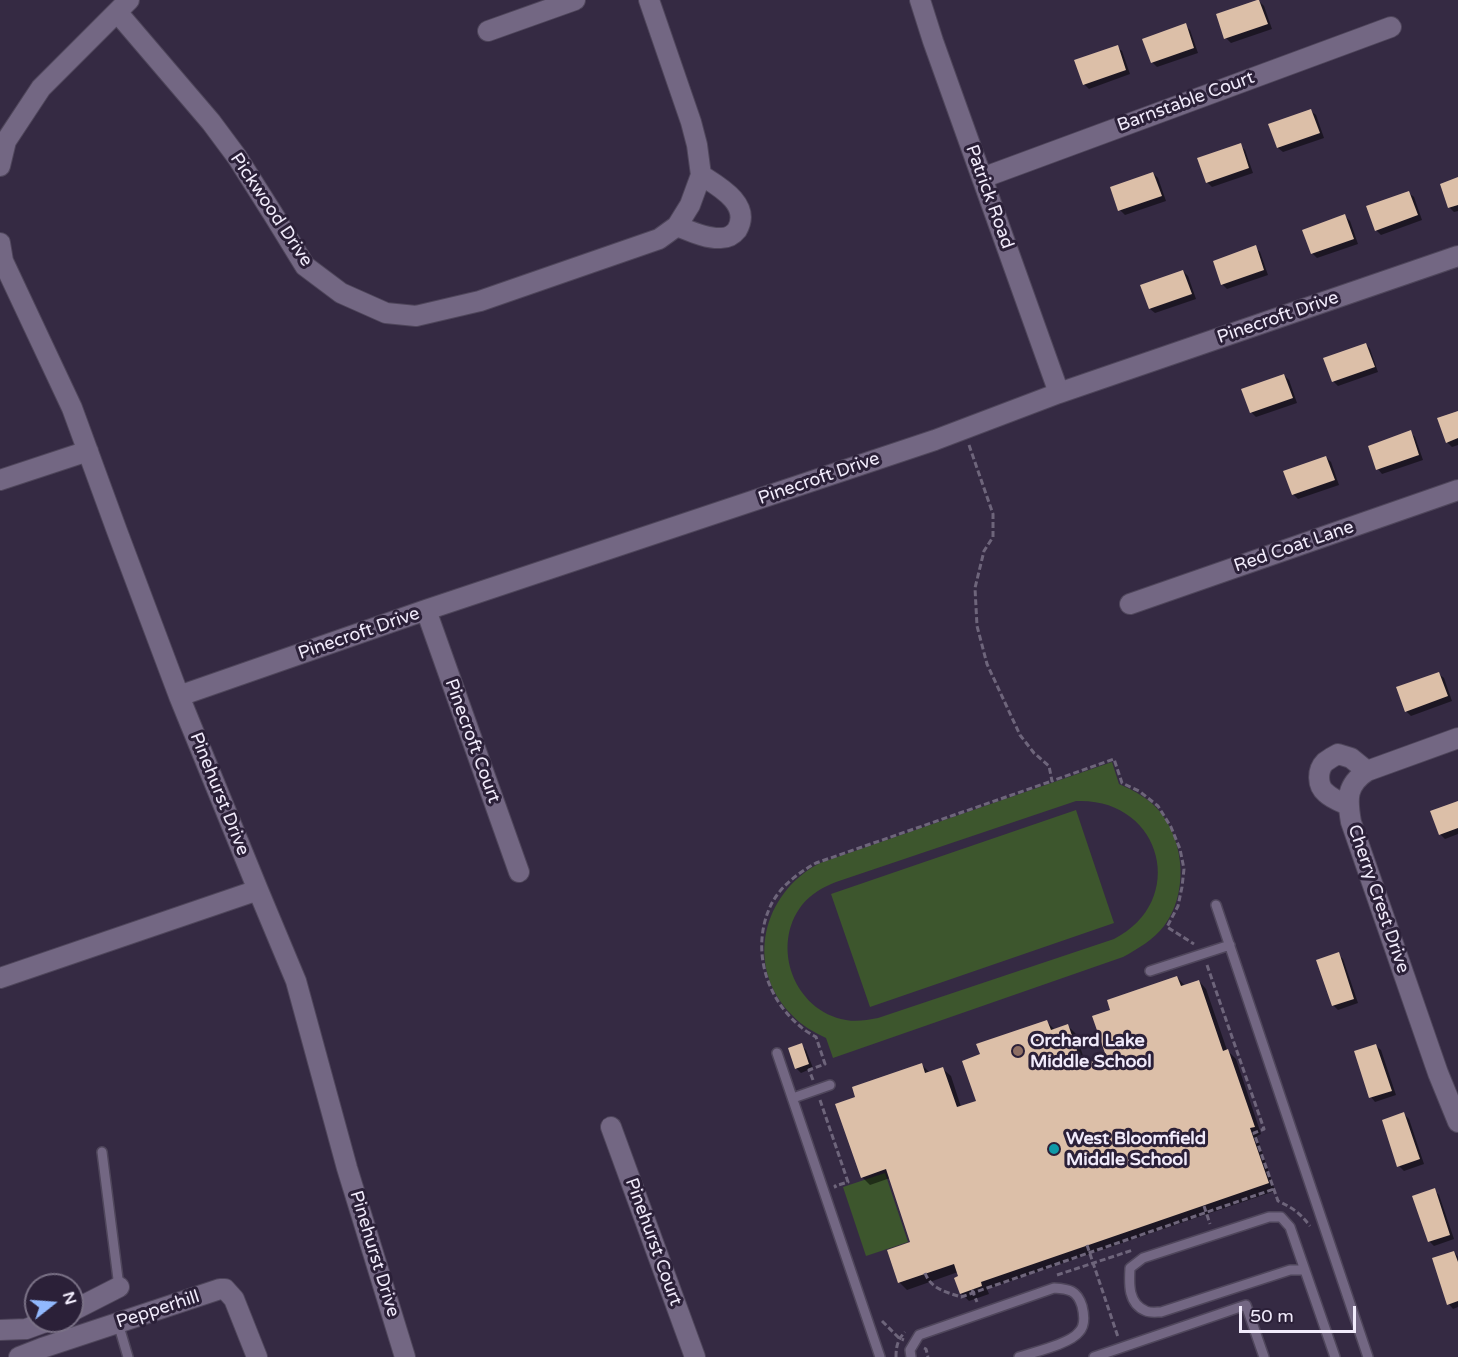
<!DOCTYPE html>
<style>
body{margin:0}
#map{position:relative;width:1458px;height:1357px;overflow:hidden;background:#352a43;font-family:"Varela Round",sans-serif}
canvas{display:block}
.north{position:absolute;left:24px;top:1273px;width:60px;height:60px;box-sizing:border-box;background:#2b2038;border:2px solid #7a7186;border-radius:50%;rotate:73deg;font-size:16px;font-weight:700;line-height:24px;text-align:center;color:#f1ebfb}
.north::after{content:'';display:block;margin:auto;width:21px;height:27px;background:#91b8fd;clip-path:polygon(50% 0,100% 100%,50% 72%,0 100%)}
.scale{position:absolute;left:1239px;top:1306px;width:117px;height:27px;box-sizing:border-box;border:3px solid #f1ebfb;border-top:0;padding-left:8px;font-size:18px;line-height:21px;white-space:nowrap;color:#f1ebfb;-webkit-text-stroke:4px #2b2038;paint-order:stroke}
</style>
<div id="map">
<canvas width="1458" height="1357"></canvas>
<div class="north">N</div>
<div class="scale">50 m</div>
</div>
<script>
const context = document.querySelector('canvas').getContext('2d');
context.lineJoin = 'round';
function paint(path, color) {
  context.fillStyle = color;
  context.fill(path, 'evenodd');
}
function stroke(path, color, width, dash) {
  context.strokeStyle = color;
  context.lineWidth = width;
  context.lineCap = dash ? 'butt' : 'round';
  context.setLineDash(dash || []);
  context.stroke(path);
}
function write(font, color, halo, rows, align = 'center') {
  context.font = font + ' "Varela Round",sans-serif';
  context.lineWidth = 6;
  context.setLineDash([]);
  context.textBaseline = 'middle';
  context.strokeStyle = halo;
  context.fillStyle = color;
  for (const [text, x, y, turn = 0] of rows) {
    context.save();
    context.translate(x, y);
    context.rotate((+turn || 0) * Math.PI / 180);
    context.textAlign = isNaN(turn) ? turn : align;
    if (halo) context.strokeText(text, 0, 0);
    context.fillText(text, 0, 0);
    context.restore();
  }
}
const green = new Path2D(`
 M1112,762L1119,784C1135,791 1150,799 1161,813C1185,844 1188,894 1164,926C1154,939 1138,949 1123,957L833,1058L826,1038C814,1032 802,1026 792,1015C744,967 762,893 820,863ZM1076,801C1161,797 1190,900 1114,939L878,1018C867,1020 857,1022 846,1020C794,1011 770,946 802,905C811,894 823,887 836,882Z
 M1076,810L1114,923L870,1007L831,894Z
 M885,1173L908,1242L866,1256L843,1187Z`);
const shadow = new Path2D(`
 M1259,1L1264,6L1272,29L1231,43L1226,38Z
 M1185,25L1190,30L1198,53L1157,67L1152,62Z
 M1117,47L1122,51L1130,74L1089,89L1084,84Z
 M1311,111L1316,115L1324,138L1283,152L1278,148L1270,125Z
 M1240,145L1245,150L1253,173L1212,187L1207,182Z
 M1153,173L1158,178L1166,201L1125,215L1120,210L1112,188Z
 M1458,179V211L1454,212L1449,207Z
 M1409,193L1414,197L1422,220L1381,235L1376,230Z
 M1345,216L1350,221L1358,244L1317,258L1312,253Z
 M1255,247L1260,252L1268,275L1227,289L1222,284Z
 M1183,271L1188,276L1196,299L1155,313L1150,309Z
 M1366,344L1370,349L1378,372L1338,386L1333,381Z
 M1284,375L1289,380L1297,403L1256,417L1251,412Z
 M1458,413V445L1452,447L1447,442Z
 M1410,432L1415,437L1423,460L1382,474L1378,469Z
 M1326,457L1331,462L1339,485L1298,499L1293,494Z
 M1439,674L1444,678L1452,701L1411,716L1406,711Z
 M1458,802V834L1445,839L1440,834Z
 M1338,954L1343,959L1358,1003L1338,1010L1333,1005Z
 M1177,977L1185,986L1199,981L1206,989L1227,1050L1236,1059L1261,1134L1257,1136L1275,1191L987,1289L989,1294L969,1301L961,1293L958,1272L907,1290L899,1282L912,1243L890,1178L870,1185L862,1177L857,1098L922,1065L930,1073L943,1069L951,1076L961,1107L978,1102L982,1055L1047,1022L1055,1030L1068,1026L1076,1034L1086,1065L1108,1057L1112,1011Z
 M801,1045L806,1050L813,1068L801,1073L796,1068Z
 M1376,1046L1381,1050L1396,1095L1375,1102L1371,1097Z
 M1404,1114L1409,1119L1424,1164L1404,1171L1399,1166Z
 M1434,1190L1439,1195L1454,1239L1434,1246L1429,1241Z
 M1454,1252L1458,1257V1307L1453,1309L1449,1304Z`);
const building = new Path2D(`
 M1257,0H1259L1268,24L1224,39L1216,14Z
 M1186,23L1194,48L1151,63L1142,39Z
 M1118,45L1126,70L1083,85L1074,60Z
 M1311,109L1320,133L1277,148L1268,124Z
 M1241,143L1249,168L1206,183L1197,158Z
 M1153,172L1162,196L1118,211L1110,187Z
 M1458,177V205L1448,208L1440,184Z
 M1409,191L1418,215L1375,231L1366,206Z
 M1345,214L1354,239L1311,254L1302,230Z
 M1256,245L1264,270L1221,285L1213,261Z
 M1183,270L1192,294L1149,309L1140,285Z
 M1366,343L1375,367L1332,382L1323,358Z
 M1284,374L1293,398L1250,413L1241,389Z
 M1458,411V438L1446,443L1437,418Z
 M1411,430L1419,455L1376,470L1368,446Z
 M1326,456L1335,480L1292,495L1283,471Z
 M1439,672L1448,696L1405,712L1396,687Z
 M1458,801V828L1439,835L1430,811Z
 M1339,952L1354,999L1332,1006L1316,960Z
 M1177,976L1181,986L1199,980L1223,1051L1228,1049L1255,1127L1250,1128L1269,1183L981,1282L982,1286L960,1294L954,1278L958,1276L954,1264L898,1283L887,1250L910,1242L886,1169L861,1178L835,1104L855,1097L852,1087L922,1063L925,1073L943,1067L957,1107L976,1101L962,1061L980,1054L976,1044L1047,1020L1051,1030L1068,1024L1082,1065L1106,1056L1092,1016L1110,1010L1107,1000Z
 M802,1043L809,1064L795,1069L788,1048Z
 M1376,1044L1392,1091L1369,1098L1354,1051Z
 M1404,1112L1420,1159L1397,1167L1382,1120Z
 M1435,1188L1450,1235L1428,1242L1412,1196Z
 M1454,1251L1458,1262V1301L1447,1305L1432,1258Z`);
const path = new Path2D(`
 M969,445L993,514V537L984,551L975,588L977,626L987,664L1020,735L1034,753L1049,766L1052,781L1114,759L1122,783L1139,791L1158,806L1171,827L1180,849L1184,869L1182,887L1178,906L1167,927L1194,944
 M1207,965L1264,1129L1254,1133L1278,1201C1293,1208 1300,1213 1310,1226
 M813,1080L809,1070L825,1064L816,1037C811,1034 805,1031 801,1027C766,999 751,949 770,907C779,887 798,873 816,863L1052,781
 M820,1100L848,1182L835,1186L836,1188
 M1204,1206L1210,1224
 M1087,1245L1118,1337
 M925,1273C931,1289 946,1292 961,1297L1274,1189
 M1057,1275L1133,1250
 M972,1290L977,1302
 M882,1321L899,1338L904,1340
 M924,1348L926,1349L928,1357
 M896,1357C896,1346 898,1339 905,1332`);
const service = new Path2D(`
 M1216,905L1368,1357
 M1150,971L1230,945
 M777,1053L880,1357
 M793,1098L830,1085
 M102,1152L119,1287
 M1305,1270H1290L1161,1312C1157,1312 1150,1313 1146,1311C1128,1304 1129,1284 1130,1268L1143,1258L1269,1217H1281L1290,1227L1335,1357
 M118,1323L128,1357
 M911,1357L910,1350L919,1335L1054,1288C1069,1289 1077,1290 1082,1306C1084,1314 1086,1325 1079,1332C1070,1344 1034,1352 1019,1357
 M1094,1357L1246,1305L1264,1357`);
const minor = new Path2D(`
 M920,0L933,41L1059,393
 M117,12L211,122L237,157L273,214L305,266L341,293L386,313L416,316L480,301L659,239L677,226L690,205L701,175L697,145L691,122L649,0
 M488,31L575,0
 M0,166L6,141L41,88L129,0
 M982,178L1391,27
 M677,226C690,231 707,239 721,238C728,238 733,235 737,230C752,204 718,186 701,175
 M0,243L3,261L72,408L117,531L179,696L258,890L296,981L347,1168L405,1357
 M0,480L88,451
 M1130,604L1458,490
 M426,610L519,872
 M179,696L426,610L935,440L1059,393L1458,256
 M1458,738L1367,771C1346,785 1347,799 1351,822L1438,1073L1458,1122
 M1348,805C1341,802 1332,799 1326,793C1317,786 1317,770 1325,762C1329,759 1334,756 1338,754L1351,758L1367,771
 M0,978L258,890
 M611,1127L695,1357
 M72,1311L119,1287
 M0,1330L26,1329L48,1321
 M19,1357L42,1348L220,1289H225L234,1299L257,1357`);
const markers = [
 [1018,1051,6,"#8d6e63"],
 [1054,1149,6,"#0f9aa8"]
];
const streetNames = [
 ["Barnstable Court",1186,102,-20],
 ["Patrick Road",989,197,70],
 ["Pickwood Drive",271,210,56],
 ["Pinecroft Drive",1278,318,-19],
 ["Pinecroft Drive",819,479,-19],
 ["Red Coat Lane",1294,547,-19],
 ["Pinecroft Drive",359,634,-19],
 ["Pinecroft Court",472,741,70],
 ["Pinehurst Drive",219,794,68],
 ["Cherry Crest Drive",1378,899,71],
 ["Pinehurst Court",653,1242,70],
 ["Pinehurst Drive",374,1254,73],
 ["Pepperhill",158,1310,-18]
];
const poiNames = [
 ["Orchard Lake",1030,1041],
 ["Middle School",1030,1062],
 ["West Bloomfield",1066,1139],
 ["Middle School",1066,1160]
];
paint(green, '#3d562d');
paint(shadow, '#0007');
paint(building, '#dcbfa8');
stroke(service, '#4f465b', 12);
stroke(minor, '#4f465b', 22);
stroke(path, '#6e657b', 3, [6, 3]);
stroke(service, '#736783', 9);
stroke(minor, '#736783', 20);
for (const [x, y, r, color] of markers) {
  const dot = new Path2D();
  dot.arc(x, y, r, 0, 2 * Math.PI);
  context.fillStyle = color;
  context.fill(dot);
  stroke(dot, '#2b2038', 2);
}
write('18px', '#f1ebfb', '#2b2038', streetNames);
write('bold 18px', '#f1ebfb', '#2b2038', poiNames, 'left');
</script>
